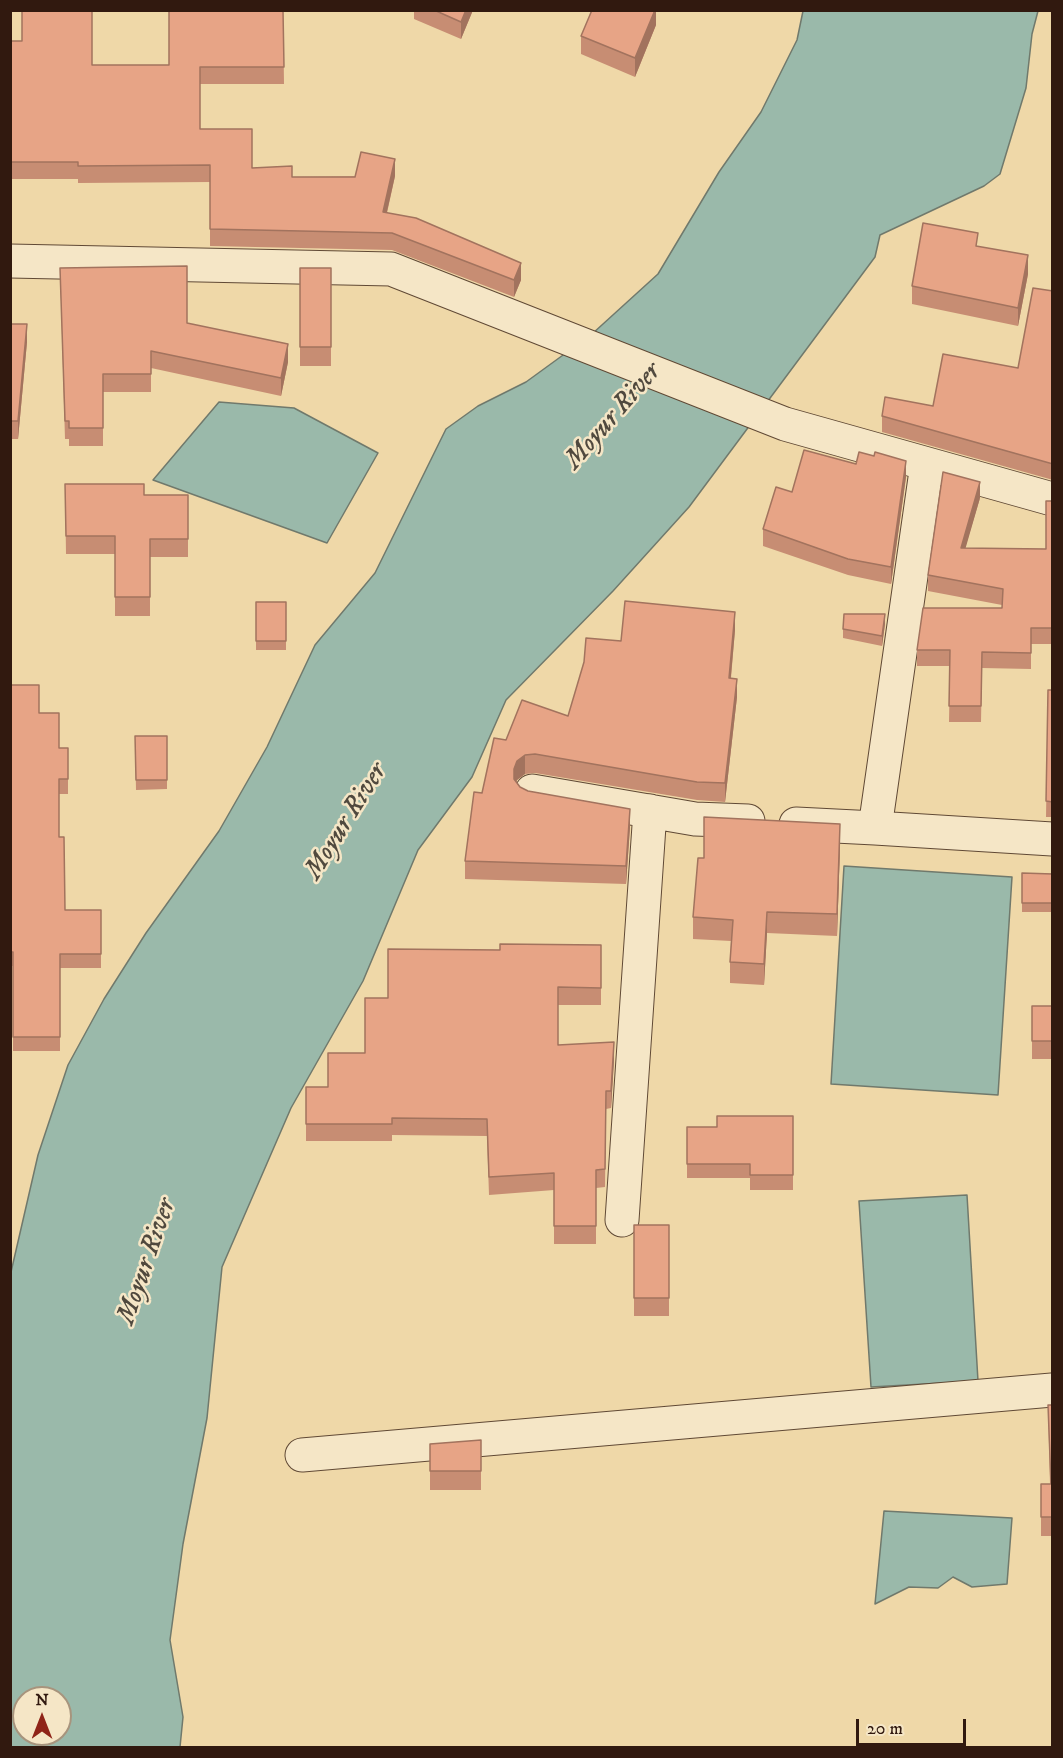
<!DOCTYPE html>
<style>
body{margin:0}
#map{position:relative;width:1063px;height:1758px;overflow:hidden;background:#efd8a8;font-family:"IM FELL DW Pica",serif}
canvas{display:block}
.frame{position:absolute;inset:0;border:12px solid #31190f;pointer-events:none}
.north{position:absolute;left:12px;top:1686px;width:60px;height:60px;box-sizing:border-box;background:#f5e6c6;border:2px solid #a7947d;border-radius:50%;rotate:0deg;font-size:16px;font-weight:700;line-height:24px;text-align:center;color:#31190f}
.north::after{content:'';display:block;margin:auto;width:21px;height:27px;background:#8f2418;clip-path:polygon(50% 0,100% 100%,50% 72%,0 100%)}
.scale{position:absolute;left:856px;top:1719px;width:110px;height:27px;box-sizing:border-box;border:3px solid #31190f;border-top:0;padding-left:8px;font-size:18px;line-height:21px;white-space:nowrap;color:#31190f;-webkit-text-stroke:4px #f5e6c6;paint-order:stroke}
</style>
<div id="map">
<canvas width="1063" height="1758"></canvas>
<div class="frame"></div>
<div class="north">N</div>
<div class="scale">20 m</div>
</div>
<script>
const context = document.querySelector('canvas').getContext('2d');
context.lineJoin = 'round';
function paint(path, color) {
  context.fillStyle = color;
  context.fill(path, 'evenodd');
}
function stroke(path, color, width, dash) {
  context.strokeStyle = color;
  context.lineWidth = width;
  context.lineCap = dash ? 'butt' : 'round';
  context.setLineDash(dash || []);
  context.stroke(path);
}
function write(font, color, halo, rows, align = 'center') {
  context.font = font + ' "IM FELL DW Pica",serif';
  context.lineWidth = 5;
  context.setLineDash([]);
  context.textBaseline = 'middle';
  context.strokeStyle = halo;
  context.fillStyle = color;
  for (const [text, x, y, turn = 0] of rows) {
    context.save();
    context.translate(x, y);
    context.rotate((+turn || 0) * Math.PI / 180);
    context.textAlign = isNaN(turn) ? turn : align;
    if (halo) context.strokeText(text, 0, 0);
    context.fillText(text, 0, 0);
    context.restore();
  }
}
const water = new Path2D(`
 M803,11H1038L1032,34L1026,88L1000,174L984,186L880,235L875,257L689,507L613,591L506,700L472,777L418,850L363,981L291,1108L222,1267L207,1418L183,1544L170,1640L183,1717L180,1747L11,1748V1272L38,1155L68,1065L104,999L146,933L219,831L267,747L315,645L375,573L446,429L478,406L526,382L592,334L658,274L719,172L761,112L797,40ZM24,1698H60V1734H24Z
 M219,402L294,408L378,453L327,543L153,480Z
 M844,866L1012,877L998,1095L831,1084Z
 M967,1195L978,1381L871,1387L859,1201Z
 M884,1511L1012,1518L1007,1584L972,1587L953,1577L938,1588L909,1587L875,1604Z`);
const minor = new Path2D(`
 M10,261L391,269L785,424L1052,499
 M927,464L875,828L1052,839
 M532,791L695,819L748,821
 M796,824L875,828
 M622,1220L650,811
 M302,1455L1052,1390`);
const wall = new Path2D(`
 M283,10L284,84H200V129L252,168L292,177L395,176L387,213L521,280L514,297L392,250L210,246V182L78,183V179H10V41H22L92,65H169Z
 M414,10H473L461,39L414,19Z
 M656,10V25L635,77L581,54V36Z
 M978,246L1028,274L1018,326L912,304V286Z
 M60,268L187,323L288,362L281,396L151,368V392H103V446H69V439H65Z
 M300,268H331V366H300Z
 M1053,291V480L882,432V416L933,406L1018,368Z
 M10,324L27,342L18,439H10Z
 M906,477L891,584L848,575L763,546V529L792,492Z
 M65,484L144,495H188V557H150V616H115V554H66Z
 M980,498L965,548L1046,549L1053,501V644H1031V669L982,668L981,722H949L950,666H917V650L1002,608V605L928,591V575Z
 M256,602H286V650H256Z
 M885,624L882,646L843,638V629Z
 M735,630L731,678L737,697L725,802L697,800L535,773L525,774L517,780L516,782L520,787L528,791L630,827L626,884L465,879V861L482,793L506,740L568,716L621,641Z
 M10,685L39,713L59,748H68V794H59V837L65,910H101V968H60V1051H13V966H10Z
 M1048,690H1053V817H1046Z
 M135,736H167V789L136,790Z
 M840,845L837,936L767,933L764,985L730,983V962L731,941L693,939V917Z
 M1022,873L1053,874V912H1022Z
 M601,945V1005H558V1045L614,1060L611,1108L606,1109L605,1187L596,1188V1244H554V1190L489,1195L487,1136L392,1135V1141H306V1087H328L365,1053L388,998Z
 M1032,1006H1053V1059H1032Z
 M793,1116V1190H750V1178H687V1127H717Z
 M634,1225H669V1316H634Z
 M1048,1405H1053V1536H1041V1484H1050Z
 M481,1440V1490H430V1444Z`);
const shadedWall = new Path2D(`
 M466,10H473L461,39V22Z
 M655,10H656V25L635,77V58Z
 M395,159V176L383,229V212Z
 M1028,255V274L1018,326V308Z
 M521,263V280L514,297V280Z
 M27,324V342L18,439V421Z
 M288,344V362L281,396V378Z
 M906,461V477L891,584V567Z
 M980,482V498L961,564V548Z
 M735,612V630L729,697V678Z
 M885,614V624L882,646V636Z
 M737,679V697L725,802V783Z
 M525,755V774L517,780L514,787V769L517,761Z
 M630,809V827L626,884V866Z
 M840,824V845L837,936V914Z
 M767,912V933L764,985V964Z
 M614,1042V1060L611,1108V1091Z`);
const building = new Path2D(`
 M22,10H92V65H169V10H283L284,67H200V129H252V168L292,166V177H355L361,152L395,159L383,212L416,218L521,263L514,280L392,233L210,229V165L78,166V162H10V41H22Z
 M434,10H466L461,22Z
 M592,10H655L635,58L581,36Z
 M923,223L978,233L976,246L1028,255L1018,308L912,286Z
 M187,266V323L288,344L281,378L151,351V374H103V428H69V421H65L60,268Z
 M300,268H331V347H300Z
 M1033,288L1053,291V464L882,416L885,397L933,406L943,354L1018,368Z
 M10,324H27L18,421H10Z
 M804,450L856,464L859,452L874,456L875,452L906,461L891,567L848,559L763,529L776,487L792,492Z
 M943,472L980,482L961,548L1046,549V501H1053V628H1031V653L982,652L981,706H949L950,650H917L923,608H1002L1003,589L928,575Z
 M65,484H144V495H188V539H150V597H115V536H66Z
 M625,601L735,612L729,678L737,679L725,783L697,782L535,754L525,755L517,761L514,769V779L520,787L528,791L630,809L626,866L465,861L474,792L482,793L494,738L506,740L522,700L568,716L584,662L586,638L621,641Z
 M256,602H286V641H256Z
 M844,614H885L882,636L843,629Z
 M10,685H39V713H59V748H68V779H59V837H64L65,910H101V954H60V1037H13V952H10Z
 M1048,690H1053V802L1046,801Z
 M135,736H167V780H136Z
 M704,817L840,824L837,914L767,912L764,964L730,962L733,920L693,917L698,858H704Z
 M1022,873L1053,874V903H1022Z
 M500,944L601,945V988L558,987V1045L614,1042L611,1091H606L605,1169L596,1170V1226H554V1173L489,1177L487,1119L392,1118V1124H306V1087H328V1053H365V998H388V949L500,950Z
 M1032,1006H1053V1041H1032Z
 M717,1116H793V1175H750V1164H687V1127H717Z
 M634,1225H669V1298H634Z
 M1048,1405H1053V1517H1041V1484H1051Z
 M481,1440V1471H430V1444Z`);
const waterNames = [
 ["Moyur River",614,417,-49],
 ["Moyur River",347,822,-58],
 ["Moyur River",148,1262,-71]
];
paint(water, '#9ab9aa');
stroke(water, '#70796c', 1.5);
stroke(minor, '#604935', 35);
stroke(minor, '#f5e6c6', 33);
paint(wall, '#c78d73');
paint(shadedWall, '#a2735e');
paint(building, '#e7a486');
stroke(building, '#a2735e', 1.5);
write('italic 27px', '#50493e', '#f5e6c6', waterNames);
</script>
